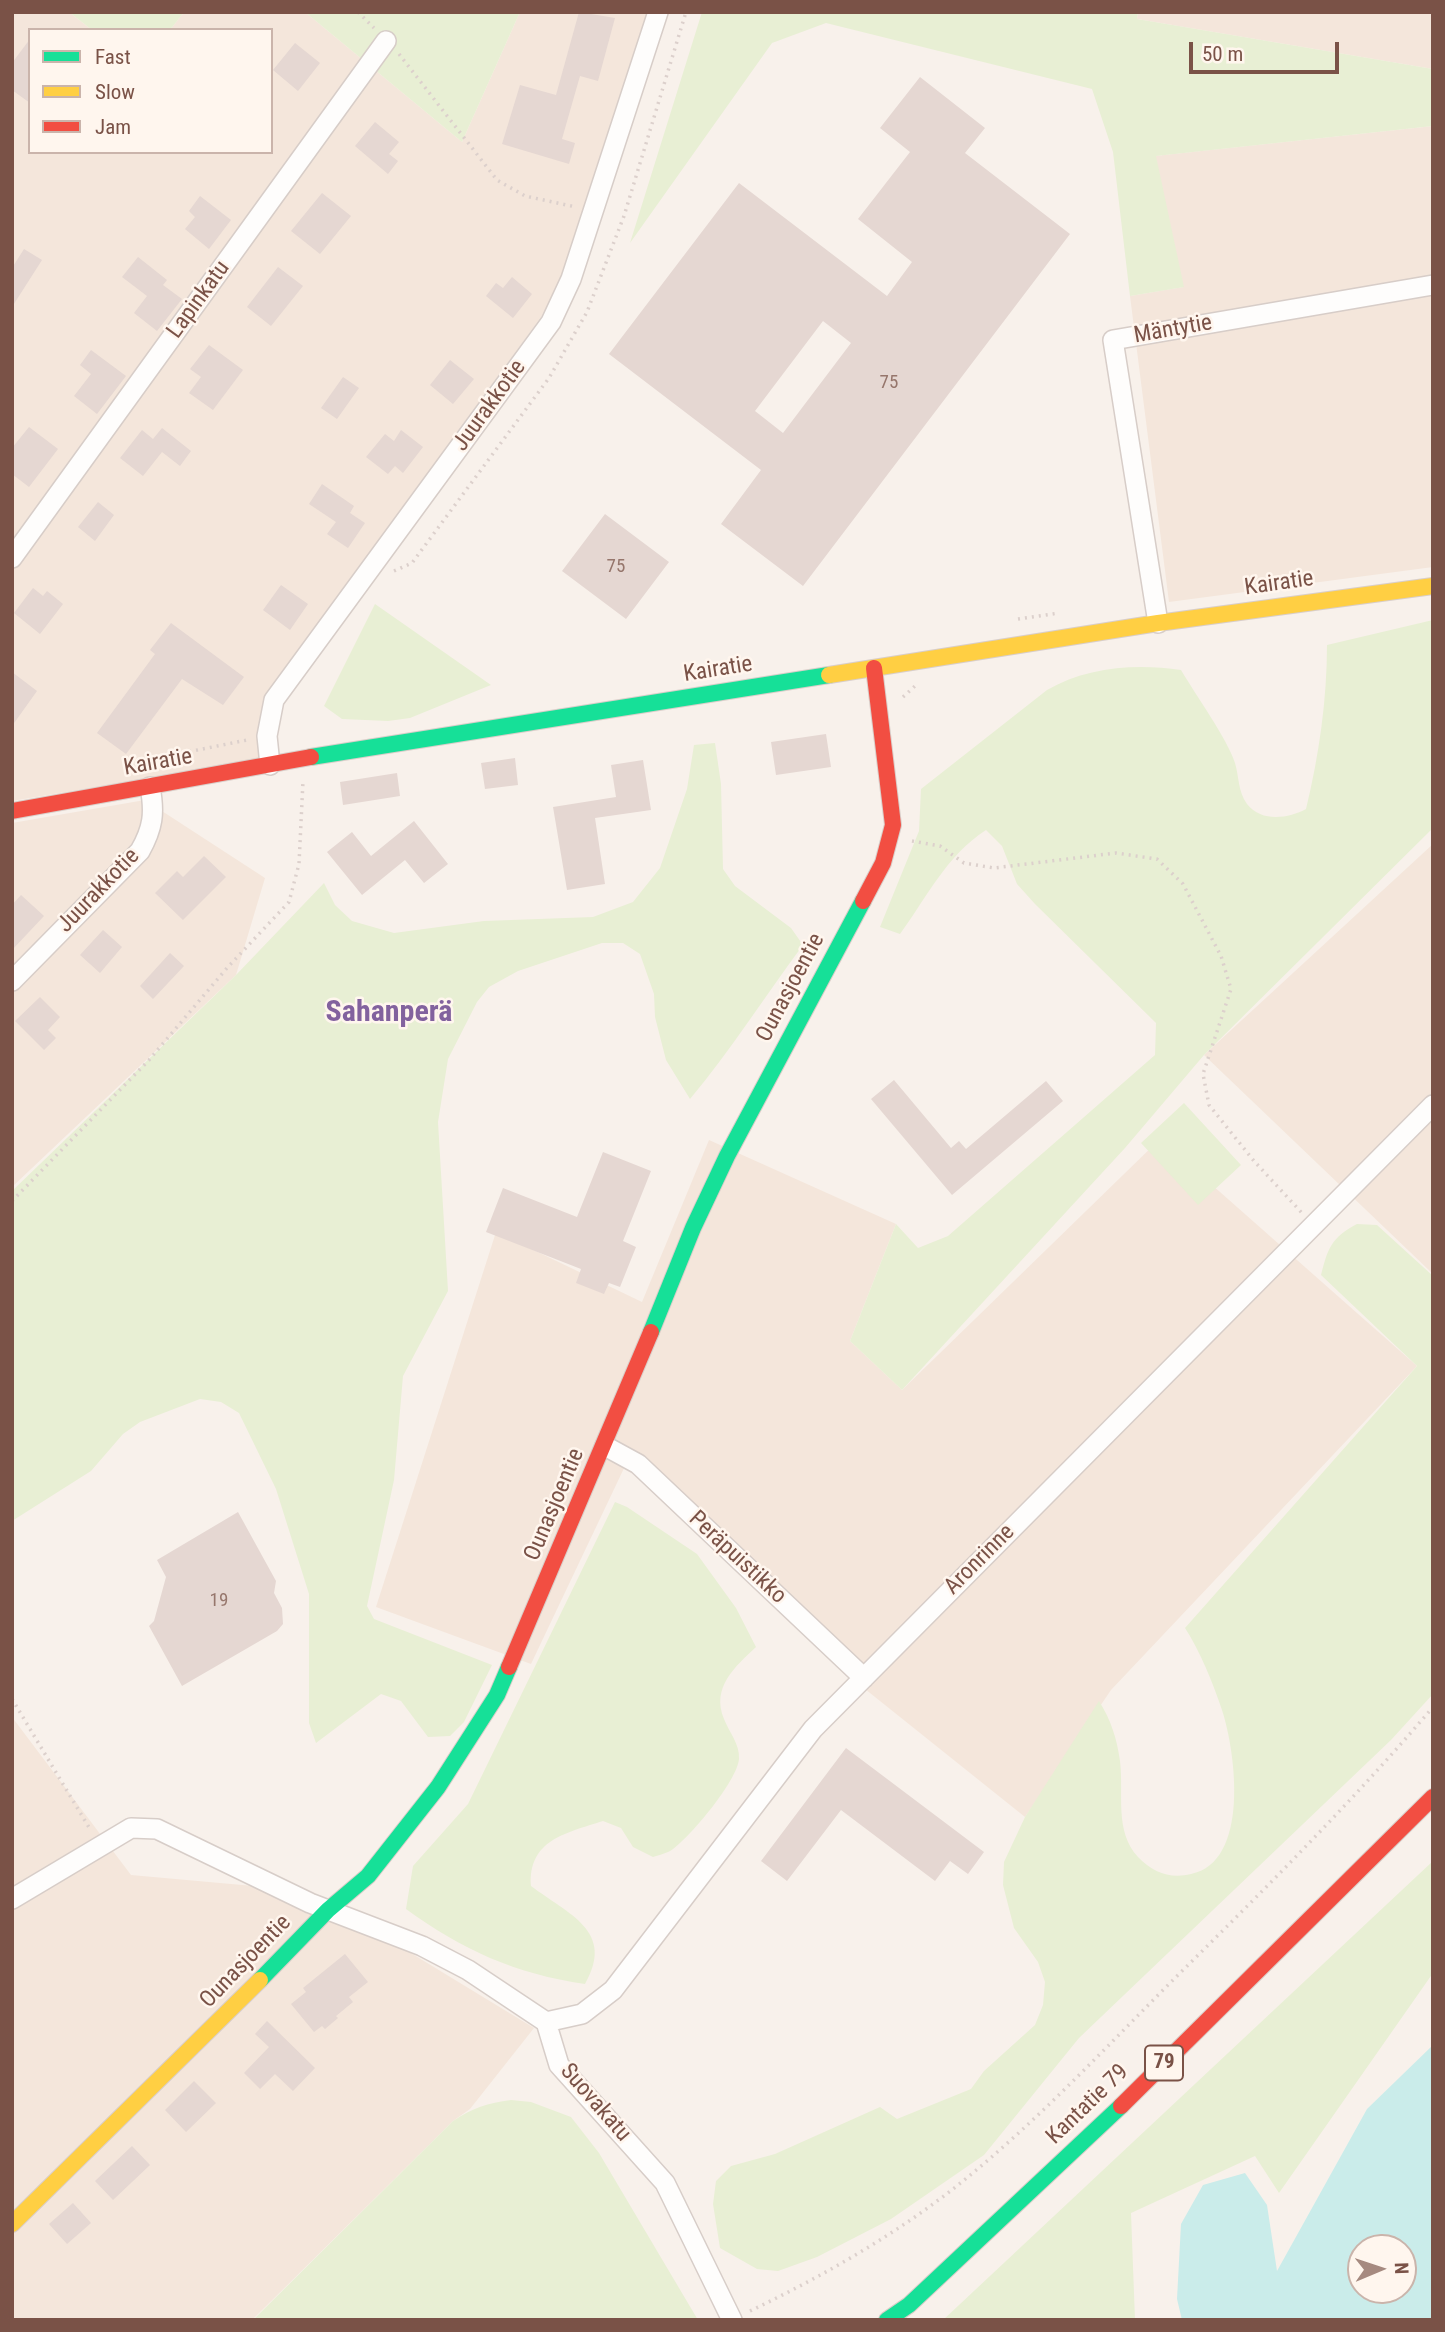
<!DOCTYPE html>
<meta charset="utf-8">
<style>
body{margin:0}
#map{position:relative;width:1445px;height:2332px;overflow:hidden;background:#f8f1eb;font-family:"Roboto Condensed",sans-serif}
canvas{display:block}
.frame{position:absolute;inset:0;border:14px solid #7a5247;pointer-events:none}
.legend{position:absolute;left:28px;top:28px;width:245px;height:126px;box-sizing:border-box;background:#fff6ee;border:2px solid #cab4ab;margin:0;padding:9px 12px;list-style:none;font-size:21px;color:#7a5247}
.legend li{display:flex;align-items:center;gap:14px;height:35px}
.legend b{width:35px;border:2px solid #cab4ab}
.north{position:absolute;left:1347px;top:2234px;width:70px;height:70px;box-sizing:border-box;background:#fff6ee;border:2px solid #cab4ab;border-radius:50%;rotate:88deg;font-size:19px;font-weight:700;line-height:28px;text-align:center;color:#7a5247}
.north::after{content:'';display:block;margin:auto;width:24px;height:32px;background:#a68a80;clip-path:polygon(50% 0,100% 100%,50% 72%,0 100%)}
.scale{position:absolute;left:1189px;top:42px;width:150px;height:32px;box-sizing:border-box;border:4px solid #7a5247;border-top:0;padding-left:9px;font-size:21px;line-height:24px;white-space:nowrap;color:#7a5247;-webkit-text-stroke:5px #fff6ee;paint-order:stroke}
</style>
<div id="map">
<canvas width="1445" height="2332"></canvas>
<div class="frame"></div>
<ul class="legend">
<li><b style="height:9px;background:#16e098"></b>Fast</li>
<li><b style="height:9px;background:#ffcf43"></b>Slow</li>
<li><b style="height:9px;background:#f24e42"></b>Jam</li>
</ul>
<div class="north">N</div>
<div class="scale">50 m</div>
</div>
<script>
const context = document.querySelector('canvas').getContext('2d');
context.lineJoin = 'round';
function paint(path, color) {
  context.fillStyle = color;
  context.fill(path, 'evenodd');
}
function stroke(path, color, width, dash) {
  context.strokeStyle = color;
  context.lineWidth = width;
  context.lineCap = dash ? 'butt' : 'round';
  context.setLineDash(dash || []);
  context.stroke(path);
}
function write(font, color, halo, rows, align = 'center') {
  context.font = font + ' "Roboto Condensed",sans-serif';
  context.lineWidth = 5;
  context.setLineDash([]);
  context.textBaseline = 'middle';
  context.strokeStyle = halo;
  context.fillStyle = color;
  for (const [text, x, y, turn = 0] of rows) {
    context.save();
    context.translate(x, y);
    context.rotate((+turn || 0) * Math.PI / 180);
    context.textAlign = isNaN(turn) ? turn : align;
    if (halo) context.strokeText(text, 0, 0);
    context.fillText(text, 0, 0);
    context.restore();
  }
}
const residential = new Path2D(`
 M12,12H69L92,30H30V152H271V30H170L184,12H305L462,142L520,12H652L564,274L541,317L270,691L260,719L263,759L12,801Z
 M1138,12H1433V69L1137,19Z
 M1433,126V567L1169,602L1130,296L1183,287L1155,156Z
 M145,800L265,878L236,975L12,1187V823Z
 M1433,844V1274L1204,1055Z
 M1160,1139L1417,1366L1111,1690L1025,1817L850,1677L626,1464L531,1664L376,1607L496,1232L642,1302L709,1140L896,1224L850,1341L902,1390Z
 M12,1717L131,1875L309,1891L534,2028L470,2109L453,2121L252,2320H12Z`);
const green = new Path2D(`
 M69,12H184L170,30H92Z
 M305,12H520L462,142Z
 M702,12H1138L1137,19L1433,69V126L1156,156L1184,287L1130,296L1113,152L1092,89L826,23L772,43L630,243Z
 M375,604L491,685L410,718L388,721L342,719L324,706Z
 M1433,620V828L1204,1055L1125,1148L902,1390L850,1341L896,1224L918,1248L948,1236L1155,1055L1156,1023L1035,904L1017,884L1002,846L986,830C946,856 927,897 900,934L880,927L919,831L921,789L1047,690C1086,667 1136,663 1181,670C1195,694 1227,738 1235,763C1239,776 1238,792 1247,804C1262,823 1289,818 1306,809C1319,756 1327,699 1327,645Z
 M715,743L721,784L723,869L735,886L791,928L803,945C765,996 731,1050 690,1099L666,1060L655,1017L654,994L640,954L623,943H602L518,971L489,987L477,1002L448,1059L438,1122L448,1291L403,1376L394,1480L367,1606L374,1619L492,1665L464,1722L450,1736L428,1737L401,1701L381,1694L316,1743L309,1723V1594L276,1489L239,1413L221,1402L200,1399L140,1422L123,1434L91,1471L12,1521V1191L236,975L324,883L335,905L352,921L394,933L484,921L593,917L633,902L660,868L687,789L694,745Z
 M1184,1103L1241,1165L1198,1205L1141,1143Z
 M1357,1224L1377,1225L1433,1276V1694L1391,1740L1079,2038L984,2155L891,2219L817,2257L778,2271L757,2269L720,2248L713,2204L716,2181L731,2166L775,2154L880,2107L897,2119L971,2089L984,2071L1035,2025L1043,2005L1045,1982L1038,1962L1014,1928L1003,1885L1004,1862L1025,1817L1099,1701C1111,1720 1117,1739 1120,1761C1124,1794 1114,1831 1138,1857C1153,1873 1171,1879 1191,1874C1250,1862 1236,1753 1222,1710C1213,1683 1200,1651 1185,1628L1417,1366L1321,1275C1328,1248 1331,1238 1357,1224Z
 M615,1502L627,1507L697,1554L736,1608L756,1647C735,1667 711,1687 724,1719C729,1732 740,1744 739,1759C737,1781 691,1836 673,1849C668,1853 659,1855 653,1857L633,1847L621,1828L603,1821C566,1833 528,1840 531,1886C568,1914 616,1931 585,1984C516,1974 462,1950 406,1909L413,1866L468,1804Z
 M1433,1861V1973L1279,2193L1255,2156L1131,2213L1135,2320H943Z
 M511,2100L531,2102L571,2117L599,2153L698,2320H253L453,2121C472,2108 488,2103 511,2100Z`);
const water = new Path2D(`
 M1433,2045V2320H1182L1177,2299L1181,2224L1203,2185L1245,2173L1267,2205L1277,2271L1367,2109ZM1361,2248H1403V2290H1361Z`);
const building = new Path2D(`
 M579,12L615,18L598,81L580,76L562,139L575,143L569,164L502,144L520,85L556,95Z
 M30,39V103L12,90V63Z
 M295,43L320,63L298,91L273,70Z
 M920,77L985,128L965,153L1070,234L803,586L721,524L761,470L609,354L739,183L887,296L912,262L858,219L910,152L880,128ZM823,321L851,343L783,433L755,411Z
 M375,122L399,142L389,154L398,161L388,174L355,146Z
 M322,193L351,216L320,254L291,231Z
 M200,196L231,220L209,249L185,229L195,217L189,211Z
 M24,249L42,260L12,307V268Z
 M138,257L167,280L163,285L182,299L157,331L134,313L147,296L122,277Z
 M278,267L303,286L271,326L247,307Z
 M512,277L532,294L513,318L486,296L496,283L503,288Z
 M209,345L243,370L213,410L189,393L201,377L190,369Z
 M91,350L126,376L97,414L74,396L91,374L80,365Z
 M450,360L474,379L453,404L430,385Z
 M343,377L359,388L337,419L321,408Z
 M29,427L58,449L29,487L12,474V448Z
 M162,428L191,451L180,466L162,452L143,476L120,458L142,430L153,439Z
 M401,430L423,447L403,473L395,466L388,474L366,457L385,434L394,441Z
 M322,484L354,506L350,513L365,523L348,548L327,534L336,522L309,504Z
 M98,502L114,515L95,541L78,527Z
 M605,514L669,562L626,619L562,571Z
 M281,585L308,604L290,630L263,610Z
 M33,588L43,596L47,591L63,604L40,634L14,613Z
 M171,623L244,677L223,705L182,679L126,754L97,733L155,654L150,650Z
 M12,672L37,691L12,726Z
 M826,734L831,767L776,775L771,742Z
 M515,758L518,785L485,789L481,763Z
 M643,760L651,810L595,818L605,884L567,890L553,807L616,797L611,765Z
 M397,773L400,796L343,805L340,782Z
 M414,821L448,864L424,883L405,860L362,895L327,852L352,832L371,856Z
 M204,856L226,877L183,920L155,893L177,871L183,877Z
 M21,895L44,916L12,950V905Z
 M103,930L122,947L100,973L80,955Z
 M170,953L184,966L153,999L140,986Z
 M40,997L60,1017L48,1030L56,1038L44,1050L15,1021Z
 M894,1080L951,1148L959,1141L966,1149L1046,1081L1063,1101L952,1195L871,1099Z
 M603,1152L651,1171L623,1241L636,1247L620,1287L609,1283L604,1294L576,1283L581,1269L486,1232L503,1188L577,1217Z
 M238,1512L276,1581L274,1593L282,1608L283,1624L277,1631L182,1686L149,1626L154,1621L166,1577L157,1560Z
 M846,1748L984,1852L968,1874L950,1861L935,1881L841,1810L787,1881L761,1861Z
 M345,1954L368,1982L349,1997L353,2002L336,2016L338,2018L325,2029L322,2026L314,2032L291,2004L306,1992L303,1988Z
 M267,2021L315,2068L293,2091L275,2074L260,2089L244,2073L269,2047L255,2034Z
 M194,2081L216,2103L186,2132L165,2110Z
 M132,2146L150,2165L113,2200L95,2181Z
 M73,2203L91,2223L67,2244L49,2224Z`);
const path = new Path2D(`
 M358,12L374,28
 M399,54L497,180L525,196L576,207
 M394,571L412,563L549,378L587,312L624,216L686,12
 M1018,619L1059,613
 M903,697L915,686
 M148,760L247,740
 M912,841L940,846L964,863L994,868L1116,853L1157,859L1183,884L1221,956L1231,989L1203,1074L1209,1105L1254,1161L1302,1213
 M12,1201L149,1060L227,968L289,902L299,864L303,781
 M12,1699L90,1829
 M750,2311C823,2276 895,2235 958,2185C1037,2122 1106,2047 1177,1976C1265,1889 1353,1801 1433,1707`);
const street = new Path2D(`
 M12,558L386,41
 M1158,623L1113,340L1433,285
 M270,765L267,736L274,700L551,322L571,279L658,12
 M12,981L140,851C153,828 155,813 150,787
 M605,1446L638,1464L864,1678
 M12,1899L131,1828L157,1829L310,1903L422,1946L468,1970L546,2022L559,2065L665,2183L732,2320
 M546,2022L582,2014L613,1990L813,1729L1433,1105`);
const fast = new Path2D(`
 M311,757L829,675
 M651,1332L693,1228L727,1156L863,901
 M260,1980L328,1910L368,1876L438,1787L497,1695L509,1667
 M887,2320L909,2305L1121,2106`);
const slow = new Path2D(`
 M829,675L1158,623L1433,586
 M12,2224L260,1980`);
const jam = new Path2D(`
 M12,811L311,757
 M863,901L883,863L893,825L874,668
 M509,1667L651,1332
 M1121,2106L1433,1797`);
const numberNames = [
 ["75",889,383],
 ["75",616,567],
 ["19",219,1601]
];
const shields = [
 [1164,2063,38]
];
const shieldNames = [
 ["79",1164,2063]
];
const streetNames = [
 ["Lapinkatu",199,300,-54],
 ["Mäntytie",1173,330,-10],
 ["Juurakkotie",490,406,-54],
 ["Kairatie",1279,584,-8],
 ["Kairatie",718,670,-9],
 ["Kairatie",158,763,-10],
 ["Juurakkotie",99,891,-46],
 ["Ounasjoentie",791,988,-62],
 ["Ounasjoentie",555,1505,-67],
 ["Peräpuistikko",737,1558,43],
 ["Aronrinne",980,1560,-45],
 ["Ounasjoentie",246,1962,-46],
 ["Suovakatu",595,2103,49],
 ["Kantatie 79",1088,2105,-44]
];
const districtNames = [
 ["Sahanperä",389,1013]
];
paint(residential, '#f4e6db');
paint(green, '#e8efd4');
paint(water, '#caecea');
paint(building, '#e5d7d2');
stroke(street, '#d7cdc8', 22);
stroke(fast, '#d9cec9', 18);
stroke(slow, '#d9cec9', 18);
stroke(jam, '#d9cec9', 18);
stroke(path, '#dcd0cc', 3.5, [2, 5]);
stroke(street, '#fefdfc', 19);
stroke(fast, '#16e098', 16);
stroke(slow, '#ffcf43', 16);
stroke(jam, '#f24e42', 16);
write('19px', '#96766c', null, numberNames);
for (const [x, y, w] of shields) {
  const box = new Path2D();
  box.roundRect(x - w / 2, y - 17.5, w, 35, 5);
  context.fillStyle = '#fff6ee';
  context.fill(box);
  stroke(box, '#7a5247', 2);
}
write('bold 21px', '#7a5247', null, shieldNames);
write('23px', '#7a5247', '#fff6ee', streetNames);
write('bold 30px', '#82629e', '#fff6ee', districtNames);
</script>
